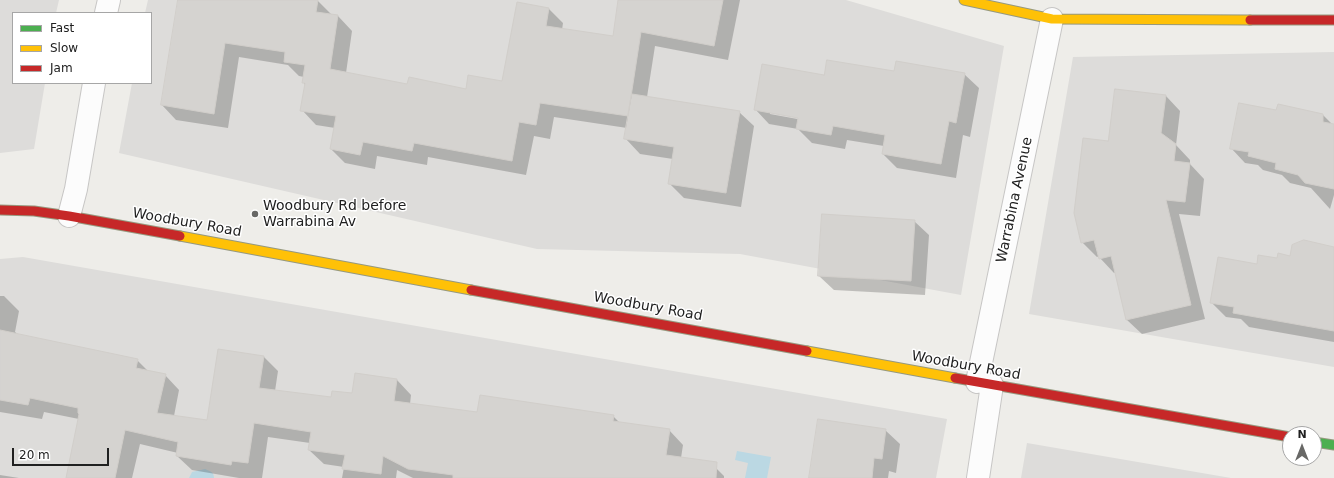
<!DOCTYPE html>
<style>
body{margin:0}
#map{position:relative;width:1334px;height:478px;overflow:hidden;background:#eeede9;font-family:"DejaVu Sans",sans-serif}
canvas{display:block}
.legend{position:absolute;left:12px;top:12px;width:140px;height:72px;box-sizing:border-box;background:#fff;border:1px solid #a6a6a6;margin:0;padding:5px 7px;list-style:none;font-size:12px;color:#202020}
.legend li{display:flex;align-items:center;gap:8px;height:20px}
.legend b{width:20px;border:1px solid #a6a6a6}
.north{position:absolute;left:1282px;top:426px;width:40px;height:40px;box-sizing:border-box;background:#fff;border:1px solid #a6a6a6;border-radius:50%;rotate:0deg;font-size:11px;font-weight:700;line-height:16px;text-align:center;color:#202020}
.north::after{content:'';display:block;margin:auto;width:14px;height:18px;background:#686866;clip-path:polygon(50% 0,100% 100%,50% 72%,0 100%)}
.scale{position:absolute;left:12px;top:448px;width:97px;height:18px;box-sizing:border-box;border:2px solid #202020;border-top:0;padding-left:5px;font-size:12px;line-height:14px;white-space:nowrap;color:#202020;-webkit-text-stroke:3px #fff;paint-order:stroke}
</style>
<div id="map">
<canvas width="1334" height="478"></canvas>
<ul class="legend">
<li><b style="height:5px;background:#4caf50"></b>Fast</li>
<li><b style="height:5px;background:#ffc107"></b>Slow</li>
<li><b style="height:5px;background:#c62828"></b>Jam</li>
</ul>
<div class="north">N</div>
<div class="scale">20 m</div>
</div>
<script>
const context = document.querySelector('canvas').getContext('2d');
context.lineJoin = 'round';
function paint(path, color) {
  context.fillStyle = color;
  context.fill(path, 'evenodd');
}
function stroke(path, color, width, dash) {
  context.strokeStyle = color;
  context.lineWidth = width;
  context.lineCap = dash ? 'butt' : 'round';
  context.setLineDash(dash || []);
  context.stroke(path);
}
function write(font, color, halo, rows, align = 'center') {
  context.font = font + ' "DejaVu Sans",sans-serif';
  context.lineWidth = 3;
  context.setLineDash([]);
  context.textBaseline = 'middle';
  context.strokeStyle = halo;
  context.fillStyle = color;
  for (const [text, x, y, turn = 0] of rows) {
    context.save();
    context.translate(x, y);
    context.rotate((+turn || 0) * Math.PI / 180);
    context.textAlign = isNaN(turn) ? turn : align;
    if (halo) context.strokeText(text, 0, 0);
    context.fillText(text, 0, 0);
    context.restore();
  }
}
const residential = new Path2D(`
 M0,0H59L56,13H13V83H45L34,149L0,153Z
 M148,0H846L1004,46L961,295L740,254L537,249L119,153L132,83H151V13H145Z
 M1334,52V367L1029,314L1073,57Z
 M23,257L947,419L936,478H0V259Z
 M1027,443L1231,478H1021Z`);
const water = new Path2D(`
 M737,451L771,457L767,478H745L748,463L735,460Z
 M205,469C210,471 214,472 214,478H189L192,472Z`);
const shadow = new Path2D(`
 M179,0H317L332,15L338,16L352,31L346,73L408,85L466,90L503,82L549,9L563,23L562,30L614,37L619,0H740L728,60L655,46L647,97L739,112L754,126L741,207L684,198L669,183L673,159L640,154L626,139L627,128L554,117L550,139L534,136L526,175L428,157L427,165L377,156L375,169L345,163L331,149L335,128L316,125L302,110L305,85L303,82L304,77L299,76L288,65L239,57L228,128L176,120L162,105Z
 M895,72L964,74L979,88L970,137L963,135L956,178L897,168L883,154L884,146L847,140L845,149L812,143L798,129L769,124L755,109L825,76ZM770,112L803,118V120L770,114Z
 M1166,96L1180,111L1176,145L1190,160V164L1204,179L1200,216L1179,214L1205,319L1142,334L1127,320L1116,272L1114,273L1100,258L1099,256L1097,257L1082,242L1109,142Z
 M1277,112L1322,114L1332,124L1334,125V195L1330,209L1311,188L1290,183L1282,175L1263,170L1258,165L1245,163L1231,148Z
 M914,221L929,235L925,295L834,290L819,276Z
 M1334,248V342L1249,327L1241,319L1226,317L1211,302L1258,265Z
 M0,296H4L19,311L15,332L19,335L137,360L149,372L165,375L179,390L174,416L208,422L219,350L264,357L278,371L275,391L332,398L353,394L397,380L411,395L410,404L478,413L613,416L620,423L669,430L683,445L681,458L710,462L724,476V478H413L397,470L396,478H342L344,467L324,464L309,450L310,443L268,437L262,478H239L192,470L177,456L178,453L140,444L132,478H67L79,419L44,412L42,419L0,412Z
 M885,430L900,444L896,473L889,471L888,478H810Z
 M0,475L19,478H0Z`);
const building = new Path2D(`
 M178,0H318L316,12L338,15L330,69L407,84L409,77L466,89L468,75L502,81L517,2L549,8L546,26L613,36L618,0H723L714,46L641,32L628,116L540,103L536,125L519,122L512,161L414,143L412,151L363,142L360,155L330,149L336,116L300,111L305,83H302L305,65L284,62L285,52L225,43L214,114L161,105Z
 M827,60L894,71L896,61L965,73L956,123L949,121L941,164L882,154L885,135L833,126L831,135L796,129L798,118L754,110L762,64L824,75Z
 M1115,89L1166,95L1161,133L1176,144L1174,161L1190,163L1185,202L1166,200L1191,305L1126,320L1111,256L1099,259L1094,240L1081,243L1074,213L1083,138L1108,141Z
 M632,94L740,111L726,193L668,184L674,147L624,139Z
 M1239,103L1276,110L1278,104L1323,114V122L1334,124V189L1305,183L1298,175L1275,169L1276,163L1248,156L1249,152L1230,149Z
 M822,214L915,220L911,281L818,276Z
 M1304,240L1334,247V331L1233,313L1234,307L1210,303L1218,257L1257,264L1258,255L1277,258L1278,253L1290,256L1292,245Z
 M0,330L138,359L136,368L166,374L157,413L207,420L218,349L264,356L259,388L331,397L332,391L352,393L355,373L397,379L394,401L477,412L480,395L614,415L613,421L670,429L666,455L717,462L716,478H453V475L408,469L383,456L381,474L342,469L345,455L308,450L311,432L254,423L248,463L232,461L231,465L176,456L178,442L125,430L115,478H66L79,414L78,413V408L30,398L28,405L0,400Z
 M818,419L886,429L882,459L874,458L872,478H809Z`);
const street = new Path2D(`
 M106,13L109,0
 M69,216L76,189L94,83
 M977,382L1052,19
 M978,478L992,385`);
const fast = new Path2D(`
 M1314,442L1334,445`);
const slow = new Path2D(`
 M964,0L1052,19L1250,20
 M180,236L471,290
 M807,351L955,378`);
const jam = new Path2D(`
 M1250,20H1334
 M0,210L34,211L69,216L180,236
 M471,290L807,351
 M955,378L1290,437`);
const markers = [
 [255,214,4,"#686866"]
];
const streetNames = [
 ["Warrabina Avenue",1015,200,-78],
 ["Woodbury Road",187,223,10],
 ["Woodbury Road",648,307,10],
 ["Woodbury Road",966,366,10]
];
const poiNames = [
 ["Woodbury Rd before",263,206],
 ["Warrabina Av",263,222]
];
paint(residential, '#dddcda');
paint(water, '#bbd8e3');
paint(shadow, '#0003');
paint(building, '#d5d3d0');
stroke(building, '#d1ceca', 1);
stroke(street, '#c7c6c5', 24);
stroke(fast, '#96997f', 11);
stroke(slow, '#96997f', 11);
stroke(jam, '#96997f', 11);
stroke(street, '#fcfcfc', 22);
stroke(fast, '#4caf50', 9);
stroke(slow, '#ffc107', 9);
stroke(jam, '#c62828', 9);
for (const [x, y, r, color] of markers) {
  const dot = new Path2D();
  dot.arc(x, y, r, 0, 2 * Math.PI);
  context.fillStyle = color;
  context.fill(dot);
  stroke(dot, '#fff', 1.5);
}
write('14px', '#202020', '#fff', streetNames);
write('14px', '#202020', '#fff', poiNames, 'left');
</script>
